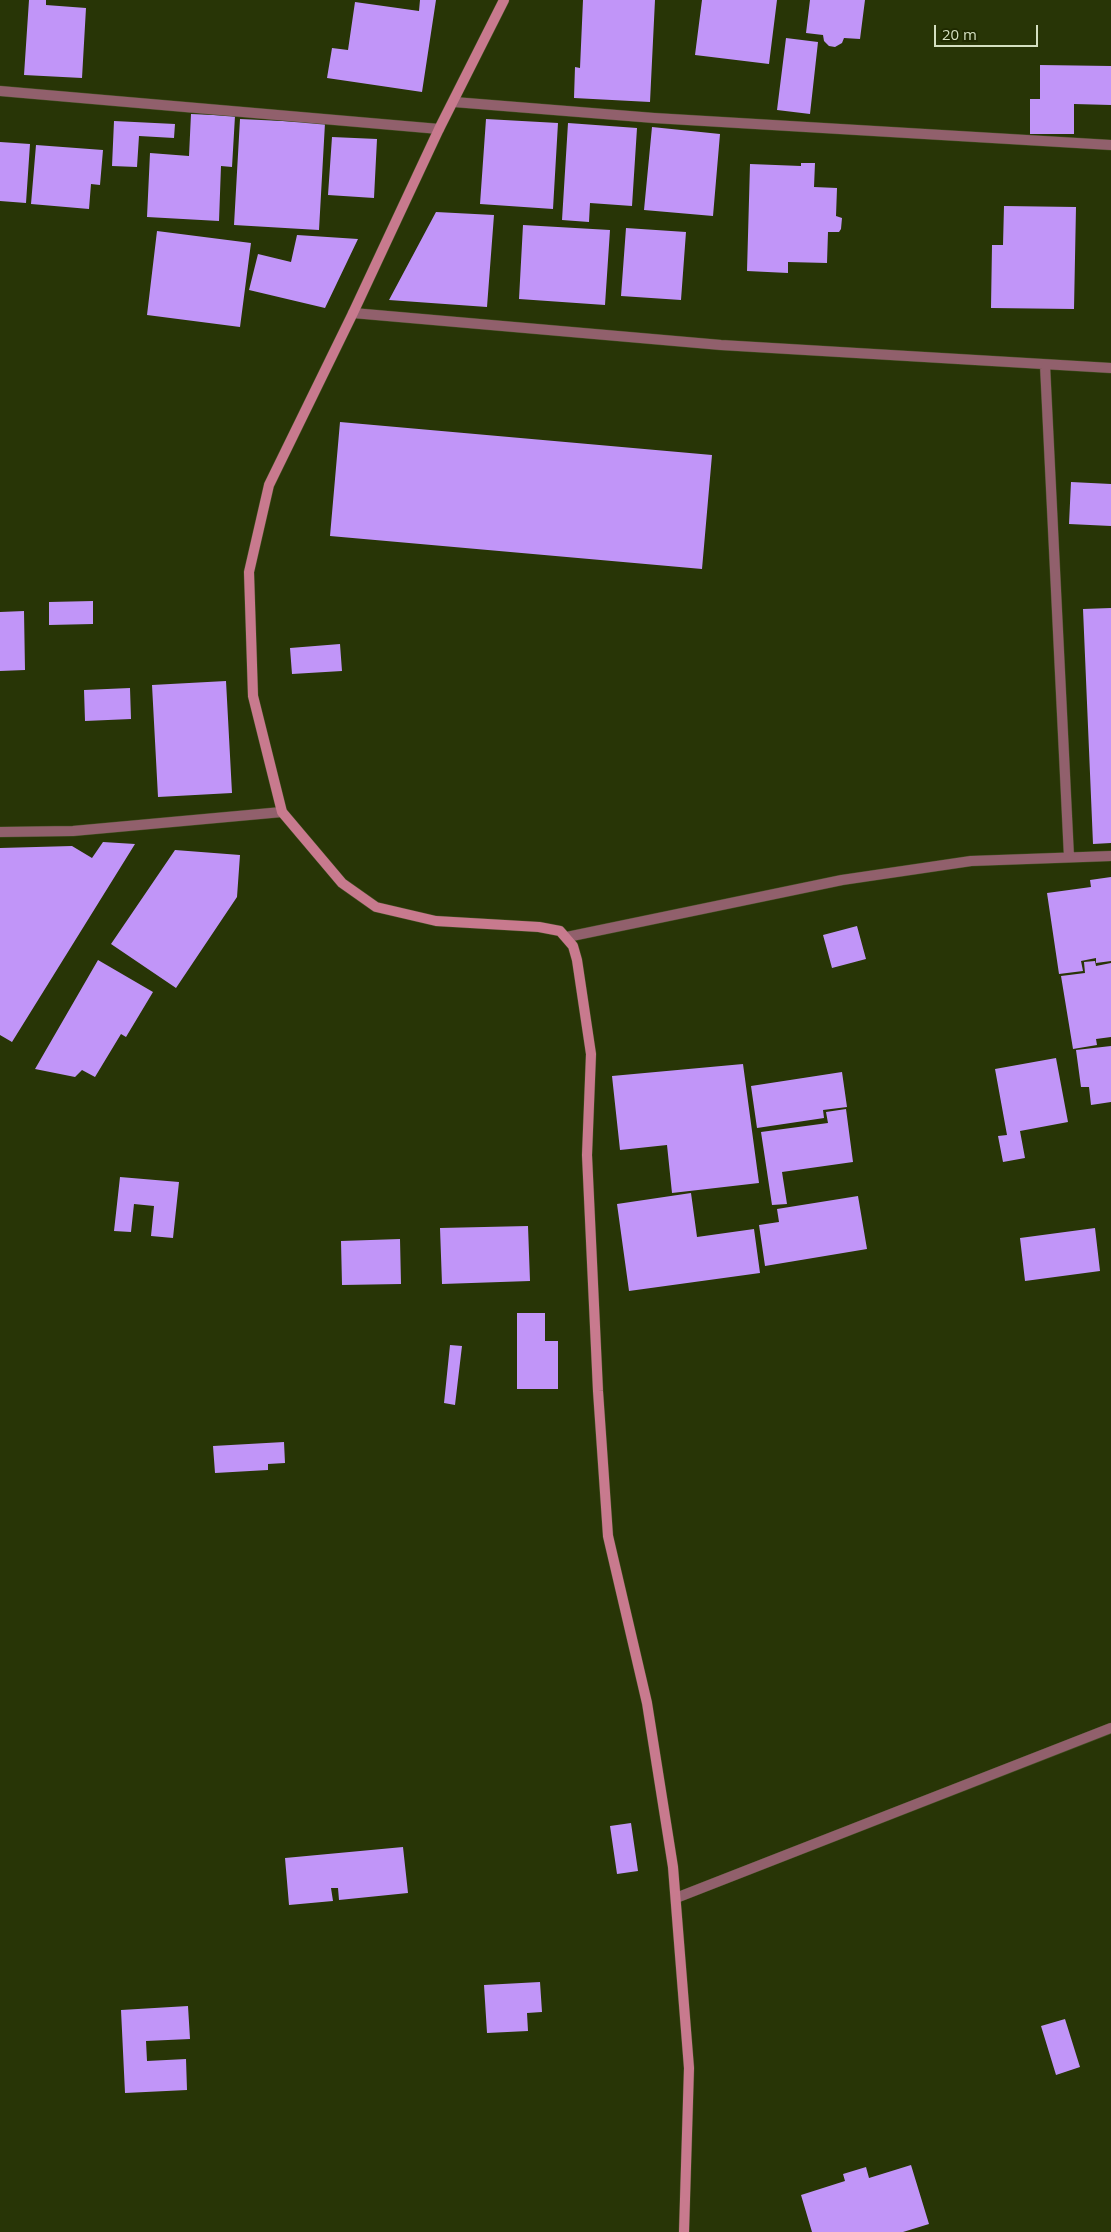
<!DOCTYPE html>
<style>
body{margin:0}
#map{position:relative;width:1111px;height:2232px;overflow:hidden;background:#283506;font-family:"Open Sans",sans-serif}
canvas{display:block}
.scale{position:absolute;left:934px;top:25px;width:104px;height:22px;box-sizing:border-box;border:2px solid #d4dfc0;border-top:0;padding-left:6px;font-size:15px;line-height:18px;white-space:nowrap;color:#d4dfc0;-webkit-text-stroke:4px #1f2a00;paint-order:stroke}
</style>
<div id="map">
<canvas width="1111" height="2232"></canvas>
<div class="scale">20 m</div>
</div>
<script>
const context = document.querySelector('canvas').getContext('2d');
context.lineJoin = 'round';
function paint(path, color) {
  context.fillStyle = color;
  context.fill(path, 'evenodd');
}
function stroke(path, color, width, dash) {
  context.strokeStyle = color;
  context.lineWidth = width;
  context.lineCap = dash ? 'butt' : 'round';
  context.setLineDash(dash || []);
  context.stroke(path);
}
const building = new Path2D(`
 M29,0H46V5L86,8L82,78L24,75Z
 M420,0H436L422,92L327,78L332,48L348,50L355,2L419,11Z
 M583,0H655L650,102L574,98L575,67L580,68Z
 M702,0H777L769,64L695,55Z
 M810,0H865L860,39L844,38L842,43L835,47L829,46L824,41L823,35L806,33Z
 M786,38L818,42L810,114L777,110Z
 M1040,65L1111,66V105L1074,104V134H1030V99H1040Z
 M191,114L235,116L232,167L221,166L219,221L147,217L150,153L189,156Z
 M240,119L325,123L319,230L234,225Z
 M486,119L558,123L553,209L480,204Z
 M114,121L175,124L174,138L139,136L137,167L112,166Z
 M568,123L637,128L632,206L590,203L589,222L562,220Z
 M652,127L720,134L713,216L644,210Z
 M332,137L377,139L374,198L328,195Z
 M0,142L30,144L26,203L0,201Z
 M36,145L103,150L100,185L91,184L89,209L31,204Z
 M801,163H815L814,187L837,188L836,216L842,218L841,229L839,232H828L827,263L788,262V273L747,271L750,164L801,166Z
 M1004,206L1076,207L1074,309L991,308L992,245H1003Z
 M436,212L494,215L487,307L389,300Z
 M523,225L610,230L605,305L519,299Z
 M626,228L686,232L681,300L621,296Z
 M157,231L251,243L240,327L147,315Z
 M297,235L358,239L325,308L249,290L258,254L291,262Z
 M340,422L712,455L702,569L330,536Z
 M1071,482L1111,484V526L1069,524Z
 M93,601V624L49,625V602Z
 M1111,608V843L1093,844L1083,609Z
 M24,611L25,670L0,671V612Z
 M340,644L342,671L292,674L290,648Z
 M226,681L232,793L158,797L152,685Z
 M130,688L131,719L85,721L84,690Z
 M103,842L135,844L12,1042L0,1035V848L72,846L92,858Z
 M175,850L240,855L237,897L176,988L111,944Z
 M1111,877V961L1096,963V958L1081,961L1083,971L1059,974L1047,893L1091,887L1090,880Z
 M857,926L866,959L832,968L823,935Z
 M98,960L153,992L126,1037L121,1034L95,1077L82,1070L75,1077L35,1069Z
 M1095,961L1096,966L1111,963V1037L1096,1039L1097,1045L1073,1049L1061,976L1085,973L1084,962Z
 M1111,1046V1102L1091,1105L1089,1087H1081L1076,1050Z
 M1056,1058L1068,1122L1020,1131L1025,1158L1003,1162L998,1136L1007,1135L995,1069Z
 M743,1064L759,1183L672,1193L667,1145L620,1150L612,1076Z
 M842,1072L847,1107L823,1110L824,1118L757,1128L751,1086Z
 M846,1109L853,1162L782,1172L787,1204L772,1205L761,1132L828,1123L826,1112Z
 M120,1177L179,1182L173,1238L151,1236L154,1206L134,1204L131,1232L114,1231Z
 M691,1193L697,1237L754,1229L760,1273L629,1291L617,1204Z
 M858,1196L867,1249L765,1266L759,1225L779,1222L777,1209Z
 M528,1226L530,1281L442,1284L440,1228Z
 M1095,1228L1100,1271L1025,1281L1020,1238Z
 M400,1239L401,1284L342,1285L341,1241Z
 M517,1313H545V1341H558V1389H517Z
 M450,1345L462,1346L455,1405L444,1403Z
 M284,1442L285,1463L268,1464V1470L215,1473L213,1446Z
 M631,1823L638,1871L617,1874L610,1826Z
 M403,1847L408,1893L339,1900L338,1888H331L333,1901L289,1905L285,1858Z
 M540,1982L542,2012L527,2013L528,2031L487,2033L484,1985Z
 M188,2006L190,2039L146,2041L147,2061L186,2059L187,2090L125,2093L121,2010Z
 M1065,2019L1080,2067L1056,2075L1041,2026Z
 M911,2165L929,2224L903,2232H812L801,2195L845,2181L843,2174L866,2167L869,2178Z`);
const street = new Path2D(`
 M0,91L439,129
 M454,102L654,118L1111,145
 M353,313L721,345L1111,368
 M1045,365L1069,857
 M0,832L73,831L282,812
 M567,937L842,880L971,861L1111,856
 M676,1898L1111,1728`);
const secondary = new Path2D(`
 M504,0L439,129L353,313L269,485L249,572L253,696L282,812L342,883L376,907L436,921L539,927L560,931L573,946L577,960L591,1054L587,1155L598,1391L608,1536L647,1703L673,1867L689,2068L684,2232`);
paint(building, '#c195f8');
stroke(street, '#445024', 11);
stroke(secondary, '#445024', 11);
stroke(street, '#91606c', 10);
stroke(secondary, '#c87a8e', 10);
</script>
